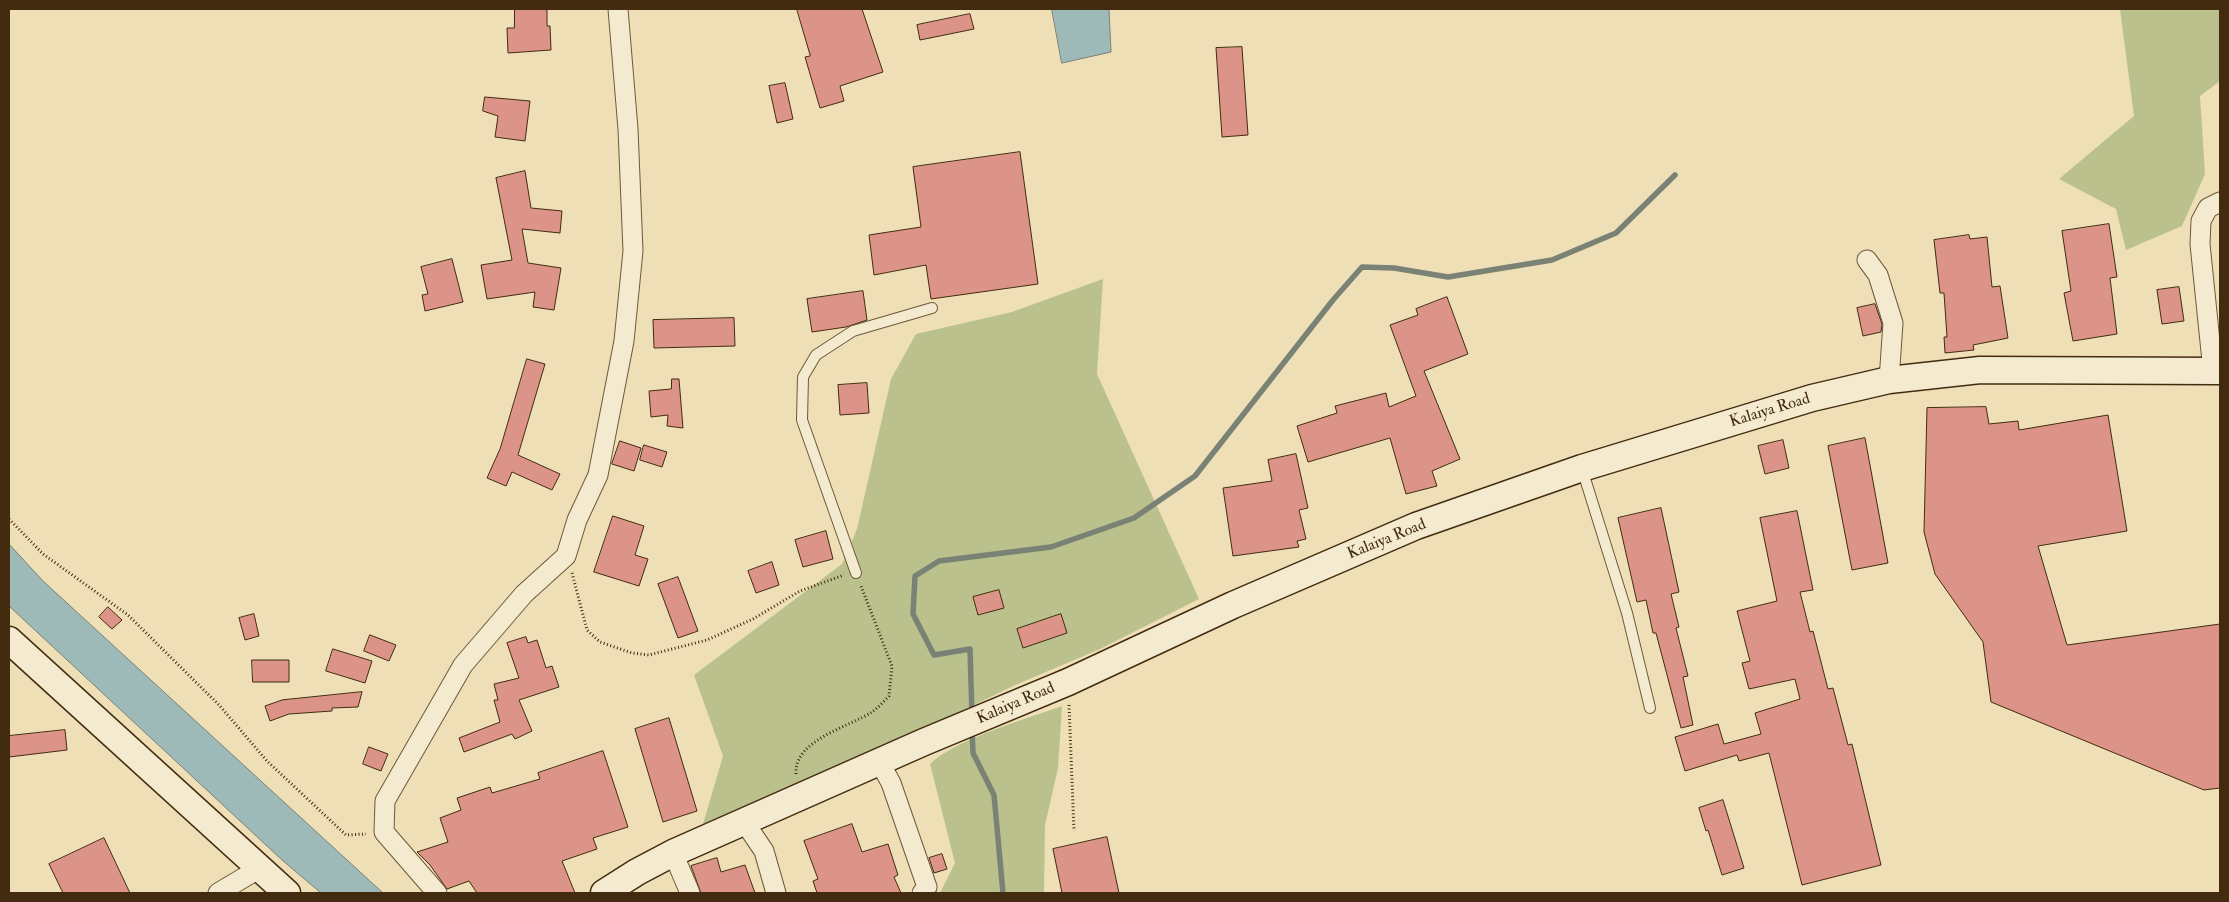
<!DOCTYPE html>
<style>
body{margin:0}
#map{position:relative;width:2229px;height:902px;overflow:hidden;background:#eedfb6;font-family:"IM FELL Double Pica",serif}
canvas{display:block}
.frame{position:absolute;inset:0;border:10px solid #432b10;pointer-events:none}
</style>
<div id="map">
<canvas width="2229" height="902"></canvas>
<div class="frame"></div>
</div>
<script>
const context = document.querySelector('canvas').getContext('2d');
context.lineJoin = 'round';
function paint(path, color) {
  context.fillStyle = color;
  context.fill(path, 'evenodd');
}
function stroke(path, color, width, dash) {
  context.strokeStyle = color;
  context.lineWidth = width;
  context.lineCap = dash ? 'butt' : 'round';
  context.setLineDash(dash || []);
  context.stroke(path);
}
function write(font, color, halo, rows, align = 'center') {
  context.font = font + ' "IM FELL Double Pica",serif';
  context.lineWidth = 4;
  context.setLineDash([]);
  context.textBaseline = 'middle';
  context.strokeStyle = halo;
  context.fillStyle = color;
  for (const [text, x, y, turn = 0] of rows) {
    context.save();
    context.translate(x, y);
    context.rotate((+turn || 0) * Math.PI / 180);
    context.textAlign = isNaN(turn) ? turn : align;
    if (halo) context.strokeText(text, 0, 0);
    context.fillText(text, 0, 0);
    context.restore();
  }
}
const green = new Path2D(`
 M2120,9H2220V81L2200,96L2205,174L2182,226L2126,250L2116,209L2059,179L2134,116Z
 M1103,279L1097,374L1199,599L1100,649L1013,686L920,731L703,824L723,756L694,675L842,564L857,529L891,379L916,334L1012,312Z
 M1062,706L1058,768L1045,825L1044,893H940L955,863L930,764C956,739 1026,719 1062,706Z`);
const water = new Path2D(`
 M1052,9H1109L1111,52L1062,63Z
 M9,544L43,581L383,893H321L282,860L9,606Z`);
const stream = new Path2D(`
 M972,715L970,649L934,655L913,614L915,576L939,561L1051,547L1134,518L1195,476L1333,300L1362,267L1394,268L1448,277L1552,260L1616,233L1675,175
 M972,729L973,753L994,795L1003,893`);
const building = new Path2D(`
 M515,9H547V26H550L551,50L508,53L507,28H514Z
 M797,9H862L883,72L840,86L844,101L820,108L805,57L810,56Z
 M970,14L974,29L920,40L917,25Z
 M1242,47L1248,135L1222,137L1216,48Z
 M785,83L793,119L777,123L769,86Z
 M485,97L530,101L525,141L495,137L498,116L483,111Z
 M1020,152L1038,284L931,299L926,265L874,275L869,235L921,227L913,167Z
 M525,171L531,208L562,211L560,233L522,229L528,263L561,268L554,310L533,307L535,292L487,299L481,265L512,260L496,178Z
 M2109,224L2117,277L2110,278L2117,334L2073,341L2064,293L2071,291L2062,231Z
 M1969,235L1970,239L1987,237L1992,287L2000,286L2008,338L1973,345L1974,350L1945,353L1944,337H1947L1944,293H1940L1934,240Z
 M452,259L463,302L425,311L422,295L428,294L421,267Z
 M2179,287L2184,321L2162,324L2157,290Z
 M863,291L867,320L846,327L812,332L807,299Z
 M1447,297L1468,354L1424,371L1460,459L1432,471L1437,486L1406,494L1390,438L1308,462L1297,426L1337,413L1335,406L1386,393L1389,407L1416,396L1390,325L1418,315L1416,309Z
 M1875,304L1882,324L1881,332L1863,336L1857,308Z
 M734,318L735,346L654,348L653,320Z
 M527,359L545,364L518,455L560,474L552,490L512,472L506,486L487,478L500,449Z
 M672,379H679L683,428L667,426L668,415L651,417L649,391L671,389Z
 M867,383L869,413L840,415L838,385Z
 M1986,407L1989,424L2018,421L2019,430L2108,415L2127,531L2038,546L2067,645L2220,624V788L2204,790L1991,702L1983,642L1935,574L1924,532L1927,408Z
 M1865,438L1888,563L1852,570L1828,446Z
 M1783,440L1789,468L1765,474L1758,446Z
 M620,441L641,448L634,471L612,464Z
 M644,445L667,452L662,467L640,460Z
 M1296,454L1308,508L1299,510L1306,539L1297,541L1299,547L1233,556L1223,488L1272,481L1268,460Z
 M1661,508L1679,592L1671,594L1679,627L1676,628L1688,676L1683,677L1693,725L1681,728L1656,633H1653L1646,600L1637,602L1618,518Z
 M1797,511L1813,590L1800,592L1810,632L1813,631L1828,689L1833,688L1848,745L1852,744L1881,865L1802,885L1769,753L1739,761L1737,755L1685,771L1675,737L1718,724L1724,744L1761,734L1755,713L1800,699L1795,679L1749,689L1742,663L1750,661L1737,611L1777,601L1760,518Z
 M613,516L644,526L635,555L648,559L639,586L594,572Z
 M826,531L833,559L803,567L795,540Z
 M772,562L779,585L756,593L748,571Z
 M678,577L698,631L678,638L658,584Z
 M999,590L1004,608L978,615L973,597Z
 M108,607L122,620L112,629L99,617Z
 M254,614L259,636L245,640L239,618Z
 M1061,614L1067,633L1023,648L1017,629Z
 M370,635L396,645L389,661L364,651Z
 M526,637L528,643L537,640L546,668L552,666L559,687L519,700L532,731L515,739L512,734L464,752L459,738L500,722L494,700H498L494,684L519,678L507,643Z
 M333,649L372,661L365,683L326,671Z
 M252,660H289V682H253Z
 M362,692L358,707L332,708V711L289,714L270,721L265,706L282,700Z
 M669,718L697,811L663,822L635,729Z
 M65,730L67,750L9,757V736Z
 M369,747L388,754L381,771L363,764Z
 M603,751L628,827L593,838L597,849L562,861L575,893H477L469,881L447,889L430,865L417,852L448,842L440,818L461,810L457,798L490,787L492,793L540,779L538,773Z
 M1723,800L1744,868L1722,875L1708,830L1706,831L1699,808Z
 M852,824L862,852L888,844L898,875L894,877L901,893H817L813,881L818,879L804,841Z
 M1107,837L1119,893H1062L1053,849Z
 M104,838L130,893H63L49,864Z
 M942,854L947,869L934,873L929,858Z
 M717,858L721,872L745,865L755,893H701L691,866Z`);
const path = new Path2D(`
 M9,519L43,554L128,615L219,705L267,761L346,835L366,834
 M572,573L587,630L600,642L632,653L649,655L707,640L753,619L800,591L844,575
 M1069,705L1074,831
 M796,774C794,740 849,727 872,712C878,708 884,701 889,696L892,666L861,586`);
const service = new Path2D(`
 M1582,469L1627,613L1650,708
 M856,573L802,420L803,377L816,355L853,331L932,308`);
const minor = new Path2D(`
 M1867,260L1878,275L1893,323L1889,380
 M2213,371L2200,244L2201,221L2208,208L2220,202
 M880,763L891,783L927,887L922,893
 M745,823L764,851L776,893
 M673,853L690,893
 M218,893L260,868
 M437,893L384,832L385,801L463,665L524,594L566,556L577,520L598,475L624,341L633,251L628,129L618,9`);
const secondary = new Path2D(`
 M9,640L287,893
 M604,893L637,872L673,853L924,742L1068,682L1233,605L1416,526L1582,468L1812,398L1889,380L1980,370L2220,371`);
const streetNames = [
 ["Kalaiya Road",1770,411,-17],
 ["Kalaiya Road",1387,540,-22],
 ["Kalaiya Road",1016,704,-23]
];
paint(green, '#bac18d');
paint(water, '#9ebab8');
stroke(water, '#7a8175', 1);
stroke(stream, '#7a8175', 5.5);
paint(building, '#dc9388');
stroke(building, '#432b10', 1);
stroke(service, '#6e583a', 12);
stroke(minor, '#6e583a', 21);
stroke(secondary, '#432b10', 29);
stroke(path, '#432b10', 3, [1, 2.5]);
stroke(service, '#f4ead0', 10);
stroke(minor, '#f4ead0', 19);
stroke(secondary, '#f4ead0', 26);
write('16px', '#432b10', '#f4ead0', streetNames);
</script>
